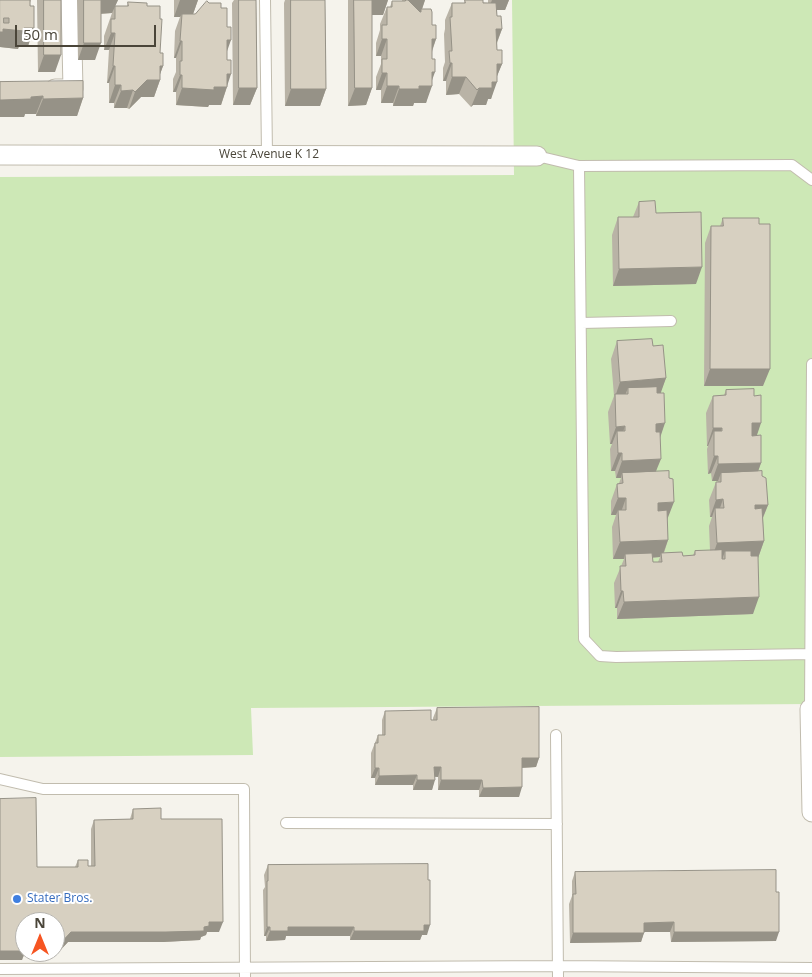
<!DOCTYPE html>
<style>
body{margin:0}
#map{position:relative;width:812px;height:977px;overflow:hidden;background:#f5f3ec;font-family:"Open Sans",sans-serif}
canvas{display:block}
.north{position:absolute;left:15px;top:912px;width:50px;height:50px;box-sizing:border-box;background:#fff;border:1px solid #b7b5b0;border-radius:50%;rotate:0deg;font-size:14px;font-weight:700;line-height:20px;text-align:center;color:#4a4539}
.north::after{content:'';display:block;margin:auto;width:18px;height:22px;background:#f65522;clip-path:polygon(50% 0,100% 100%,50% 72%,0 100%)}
.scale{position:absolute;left:15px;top:25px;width:141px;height:22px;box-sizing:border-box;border:2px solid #4a4539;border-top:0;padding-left:6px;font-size:15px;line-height:18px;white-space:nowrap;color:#4a4539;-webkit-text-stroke:4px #fff;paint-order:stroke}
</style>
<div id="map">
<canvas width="812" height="977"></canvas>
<div class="north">N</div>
<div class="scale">50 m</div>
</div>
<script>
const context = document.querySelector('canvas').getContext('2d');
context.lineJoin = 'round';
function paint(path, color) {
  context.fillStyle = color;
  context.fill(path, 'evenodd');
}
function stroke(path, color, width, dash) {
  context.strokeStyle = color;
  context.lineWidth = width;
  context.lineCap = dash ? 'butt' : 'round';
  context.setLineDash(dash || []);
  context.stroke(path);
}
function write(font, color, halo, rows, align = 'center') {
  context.font = font + ' "Open Sans",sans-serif';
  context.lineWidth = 4;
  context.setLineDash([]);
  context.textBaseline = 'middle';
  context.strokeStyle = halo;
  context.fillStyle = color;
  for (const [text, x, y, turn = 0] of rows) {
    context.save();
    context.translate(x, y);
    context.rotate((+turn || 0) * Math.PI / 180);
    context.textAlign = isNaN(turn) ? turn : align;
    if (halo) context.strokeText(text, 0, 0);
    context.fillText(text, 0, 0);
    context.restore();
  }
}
const green = new Path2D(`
 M512,0H812V704L251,708L253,755L0,757V177L514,175Z`);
const lane = new Path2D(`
 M265,0L267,154
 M537,156L579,166L792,165L812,180
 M579,166L584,639L600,656L616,657L812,654
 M581,323L671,321
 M810,709L812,364
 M556,735L558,977
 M0,779L43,789H244L245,977
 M286,823L557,824
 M0,969L558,966L812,968`);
const street = new Path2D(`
 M55,89H73L71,0
 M0,155L537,156
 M810,709L812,812`);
const wall = new Path2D(`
 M0,0H31L30,3L34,28L28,46H19L18,49L0,47Z
 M37,0H61L55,72H38Z
 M77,0H118L115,6H127L128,2L147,6L160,53L163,66L160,74V80L154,97H141L129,109L127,108H114V103H109V83H107L109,50H104V36L112,13L101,14L95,60H78Z
 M174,0H198L193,14H195L209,3L221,8L227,51V87L221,105H209L208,107L176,105V92H173V79L176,72V58H174L175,31L180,17H174Z
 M234,0H256L257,88L250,105H233L232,3Z
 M285,0H325L326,89L320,106H285L284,3Z
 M348,0H388L383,15H372V88L366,105L348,106Z
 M402,0H425L422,9L432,25L436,39L432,52V80L426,103H414L413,106H393V103H381V90H376V77L381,64V56H376V43L380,30V24L387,7H390L392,1H402Z
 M465,0L488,3V0H509L505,10H497V16L502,29L497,43V50L502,64L497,76L491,99H488L486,105H473L471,107L459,94L446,95V81H443V68L445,62L444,34L445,29V20L452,3H464Z
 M0,82L83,98L77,116H36V114H25L24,117Z
 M639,202L656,213L696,284L613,286L612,235L618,217H633Z
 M723,218L763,386H704L705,243L711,226H720Z
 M617,341L653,346L666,378L660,393V438L656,472L667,520L668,540L664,553L683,556L693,555L695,551H710L709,526L712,517H710L709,500L716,482H717L718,481H712L711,473L708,474L707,449L708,446H707L706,413L713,396L724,395L726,390L757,435L761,463L758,471L762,476L768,505L763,518L764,541L758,558L753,614L617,619V608H615L614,583L624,559H613L612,527L616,515H611V501L617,484L619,483L621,478H616L615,471H611L610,449L612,444H610L608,412L614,396L611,359ZM660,557L658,562H653L652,558Z
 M437,708L539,758L536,767L522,768L519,797H479V790H438V777H435L432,790H413V785H375V778H371V753L378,735H382V720L385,711L433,720V718Z
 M133,809L161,819L219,932H207L206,935L201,937L200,940L163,942H68L54,957H34V952H55V922L25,952H30H25L22,960L37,867H75L78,860L88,866H91V829L94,820L130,819Z
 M268,865L427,935H422L420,940H350V936H286L285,940L266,941V936H264L263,890L265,887L264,875Z
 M575,872L776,941L671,942L670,932H644L641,942L570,943L569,904L572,896V881Z`);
const shadedWall = new Path2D(`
 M99,0H118L112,13L94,14Z
 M180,0H198L192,17L182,14L180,17H174Z
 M371,0H388L383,15H365Z
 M408,0H425L420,15Z
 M492,0H509L505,10H488Z
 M34,28L28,46H19L18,49L0,47V32L3,29Z
 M496,29H502L495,47Z
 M111,33H115L109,50H104Z
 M382,39H387L381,56H376Z
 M432,39H436L430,56Z
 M227,40H231L225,57Z
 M180,41H182L176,58H174Z
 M84,43H101L95,60H78Z
 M44,55H61L55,72H38Z
 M450,63H452L446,81H443Z
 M497,64H502L495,81Z
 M113,66H115L109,83H107Z
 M160,66H163L158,80H160L154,97H141L129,109L135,92Z
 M432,72H435L430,86H432L426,103H414L413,106H393L399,89Z
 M382,73H387L381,90H376Z
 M227,74H231L221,105H209L208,107L176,105L182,88Z
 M180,75H182L176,92H173Z
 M452,77H466L459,94L446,95Z
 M492,82H497L491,99H488L486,105H473L471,107L479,88Z
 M115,85H121L114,103H109Z
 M387,86H399L393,103H381Z
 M239,88H257L250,105H233Z
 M355,88H372L366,105L348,106Z
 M291,89H326L320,106H285Z
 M133,90L127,108H114L121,91Z
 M43,96L36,114H25L24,117H0V100Z
 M83,98L77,116H36L43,99Z
 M702,267L696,284L613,286L619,269Z
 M710,369H770L763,386H704Z
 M666,378L660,395L628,394V388L624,398L615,397L620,382Z
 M665,423L659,441H649L656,424Z
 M752,423H761L755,441H746Z
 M625,426L619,444L617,431L612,444H610L616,427Z
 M713,428H722L716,446L714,431L708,446H707Z
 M618,453H622L615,471H611Z
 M714,456H718L711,473L708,474Z
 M661,459L654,476L622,473L621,478H616L622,461Z
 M761,463L755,480L721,473L718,481H712L718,464Z
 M618,498H626L620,515L618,510L616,515H611Z
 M723,499L717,517L715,508L712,517H710L716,500Z
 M674,502L667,520H652L658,503Z
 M755,505H768L761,522L749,523Z
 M668,540L662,557L661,553L660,557L626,559L625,554L624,559H613L620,542Z
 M764,541L758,558L725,560V551L722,560L711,561L717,543Z
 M621,591H623L617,608H615Z
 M759,597L753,614L617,619L624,602Z
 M522,758H539L536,767L518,768Z
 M434,767H441L438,777L431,776Z
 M375,768H379L375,778H371Z
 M417,775L413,785H375L379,776Z
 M417,780H435L432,790H413Z
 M441,780H482L479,790H438Z
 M522,787L519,797H479L483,788Z
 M209,922H223L219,932H207L206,935L201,937L200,940L163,942H68L54,957H34L36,952H55V947L71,932L204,927Z
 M674,922L670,932H641L644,923Z
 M424,925H430L427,935H422L420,940H350L354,931Z
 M267,927H270L266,936H264Z
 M288,927H354L350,936H286L285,940L266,941L270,931Z
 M674,932H779L776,941L671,942Z
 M573,933H644L641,942L570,943Z
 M25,944V952H30H25L22,960H0V951Z`);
const building = new Path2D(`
 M0,0H30V6H34V28H24V31L3,29V32H0ZM4,18H9V23H4Z
 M44,0H61V55H44Z
 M84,0H101V43H84Z
 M239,0H256L257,88H239Z
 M291,0H325L326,89H291Z
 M354,0H372V88H355Z
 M406,0H408L420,12H421V9H431L432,12V25H436V39H432V59H435V72H432V86H419V89H399V86H387V73H382V59H387V39H382V25H387V7H392V1H405Z
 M465,0H483V3H496L497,16H501L502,29H496L497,50H502V64H497V82H492V88H479L477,90L466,77H452V63H450L449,51H452L450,17H452V3H465Z
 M207,1L209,3H221V8H227V27H231V40H227V60H231V74H227V87H214V90L182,88V75H180V61H182V41H180L182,14H195Z
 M128,2L147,3V6H160V19H162L160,53H163V66H160V80H147L135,92L133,90L121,91V85H115V66H113L115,33H111V19H115V6H128Z
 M83,81V98L43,99V96L31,97V99L0,100V82Z
 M655,201L656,213L701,212L702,267L619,269L618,217H639V202Z
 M723,218H759V224H770V369H710L711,226H723Z
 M652,339L653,346L663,345L666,378L620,382L617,341Z
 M657,387V393H664L665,423L656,424V432H660L661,459L622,461V453H618L617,431H625V426L616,427L615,394H628V388Z
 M754,389V396L761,395V423H752V436L761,435V463L718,464V456H714V431H722V428H713V396L726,395V390Z
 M669,471V478L673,479L674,502L658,503V511L667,510L668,540L620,542L618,510H626V498H618L617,484L623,483L622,473Z
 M762,471V476L766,478L768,505H755V509L762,508L764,541L717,543L715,508H724L723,499L716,500V482H721V473Z
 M722,550V559H725V551H751V556H758L759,597L624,602L623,591H621L620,566H626L625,554L652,553L653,562H662L661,553L682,552L683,556L695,555V551Z
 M539,707V758H522V787L483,788L482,780H441V767H434L435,780H417V775L379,776V768H375V743H378V735H385V711L431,710V720H437V708Z
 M36,798L37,867H78V860H88V866H95L94,820L133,819V809L161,808V819H222L223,922H209V926L204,927V931L166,932H71L57,947H55V922H25V951H0V799Z
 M428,864V880H430V925H424V931H354V927H288V931H270V927H267V881H268V865Z
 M776,870V892H779V932H674V922L644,923V933H573V894H576L575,872Z`);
const markers = [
 [17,899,5,"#3f7fe0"]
];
const streetNames = [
 ["West Avenue K 12",269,155]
];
const shopNames = [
 ["Stater Bros.",27,899]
];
paint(green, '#cde8b6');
stroke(lane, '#c1bcae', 12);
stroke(street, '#c1bcae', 21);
stroke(lane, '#fff', 10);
stroke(street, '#fff', 19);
paint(wall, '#b9b3a6');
paint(shadedWall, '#969287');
paint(building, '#d7d0c1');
stroke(building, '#969287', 1);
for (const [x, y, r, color] of markers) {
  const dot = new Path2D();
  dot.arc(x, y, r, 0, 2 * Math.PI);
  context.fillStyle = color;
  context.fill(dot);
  stroke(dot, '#fff', 2);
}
write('12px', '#4a4539', '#fff', streetNames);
write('12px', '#366cbe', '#fff', shopNames, 'left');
</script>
